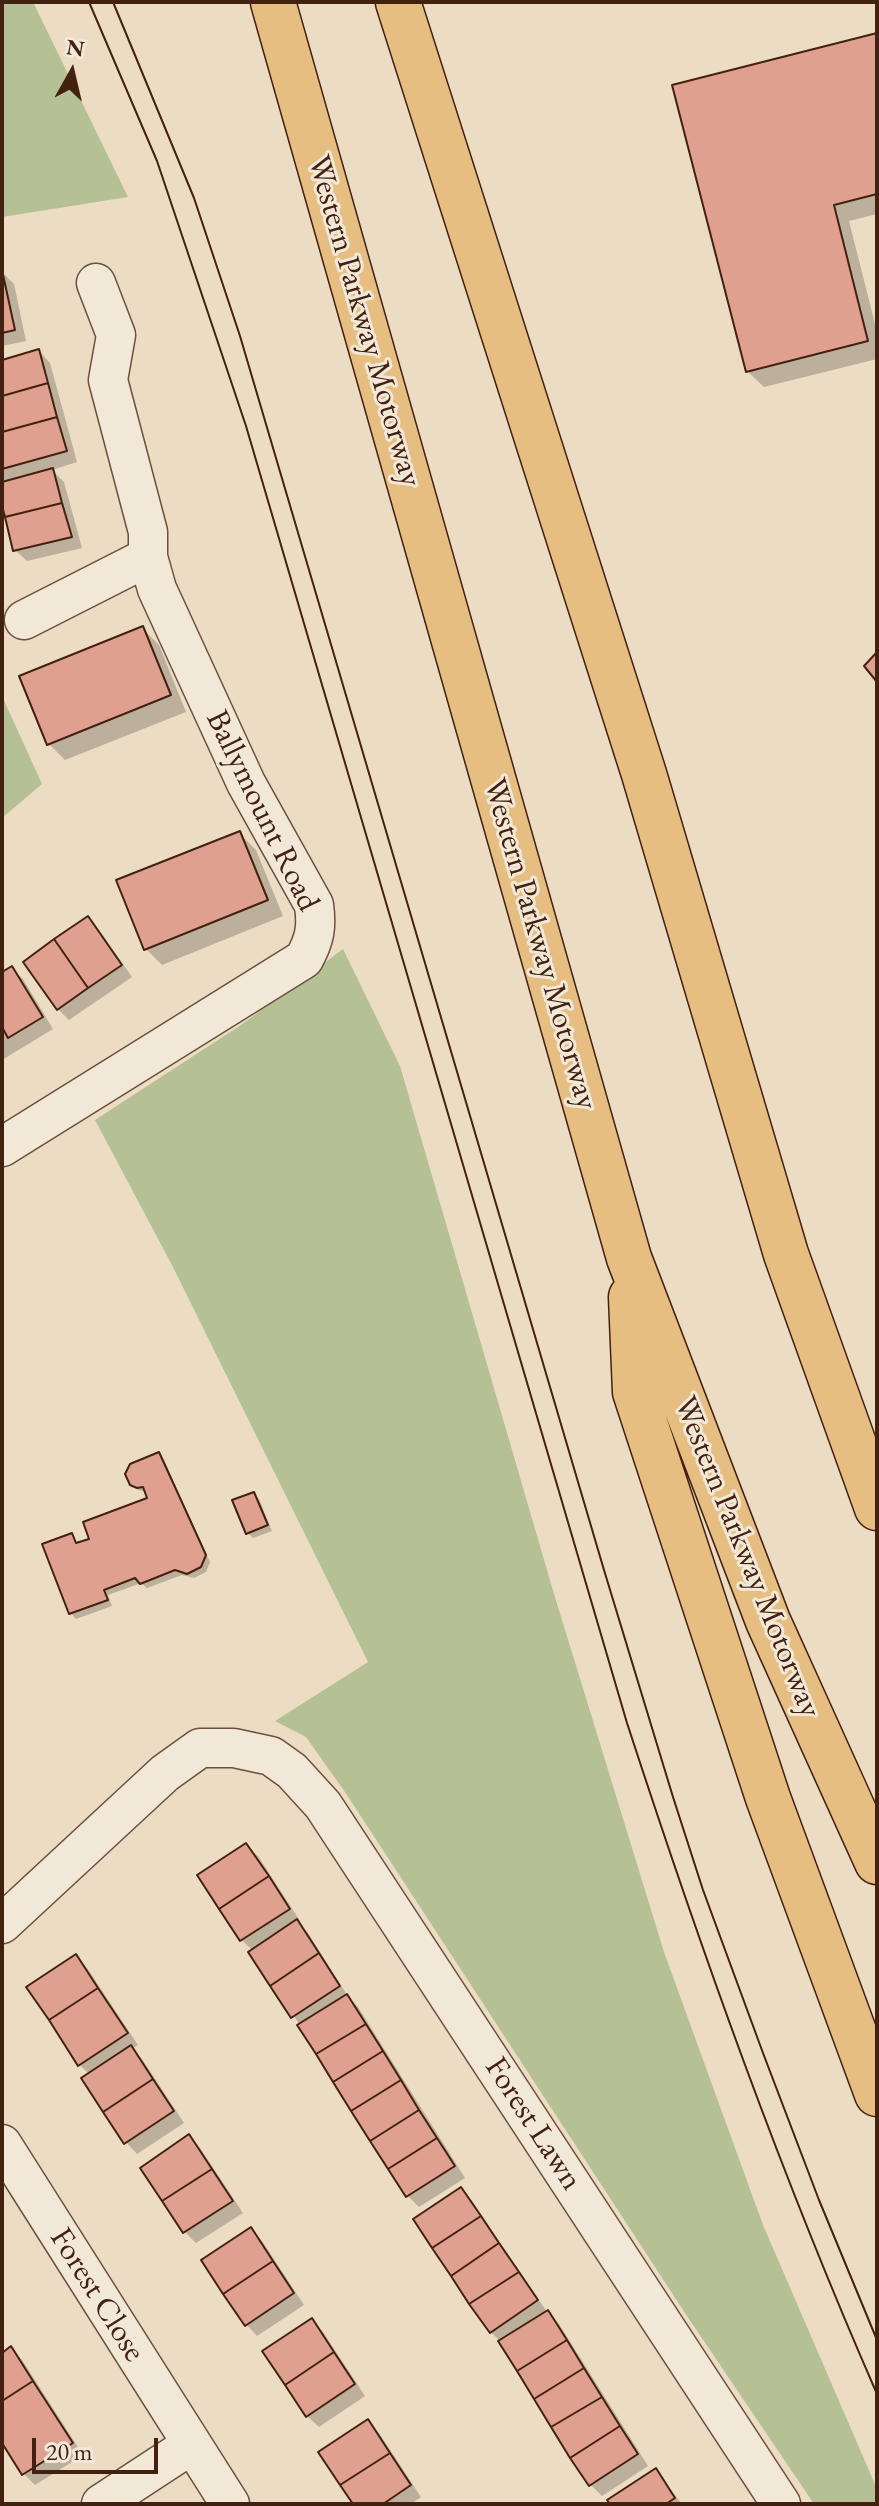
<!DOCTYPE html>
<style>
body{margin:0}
#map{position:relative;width:879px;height:2506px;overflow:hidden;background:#ebdcc3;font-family:"EB Garamond",serif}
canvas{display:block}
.frame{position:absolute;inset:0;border:4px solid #422111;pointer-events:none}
.north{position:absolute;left:32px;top:32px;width:80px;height:80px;-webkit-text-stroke:6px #f2e8d8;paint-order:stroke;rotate:8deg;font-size:22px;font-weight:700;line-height:32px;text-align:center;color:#422111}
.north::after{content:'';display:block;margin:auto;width:28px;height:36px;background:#422111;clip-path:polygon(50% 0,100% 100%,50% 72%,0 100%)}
.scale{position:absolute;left:32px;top:2438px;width:126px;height:36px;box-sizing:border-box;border:4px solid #422111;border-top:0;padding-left:10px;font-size:24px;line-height:28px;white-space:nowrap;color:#422111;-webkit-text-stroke:6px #f2e8d8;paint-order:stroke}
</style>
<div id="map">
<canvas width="879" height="2506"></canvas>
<div class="frame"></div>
<div class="north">N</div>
<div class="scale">20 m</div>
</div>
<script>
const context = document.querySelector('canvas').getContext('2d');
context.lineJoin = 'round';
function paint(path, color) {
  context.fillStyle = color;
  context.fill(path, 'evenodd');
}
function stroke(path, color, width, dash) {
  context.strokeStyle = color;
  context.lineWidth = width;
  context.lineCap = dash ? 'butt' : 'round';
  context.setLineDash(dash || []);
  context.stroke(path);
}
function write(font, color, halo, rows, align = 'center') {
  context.font = font + ' "EB Garamond",serif';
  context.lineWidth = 6;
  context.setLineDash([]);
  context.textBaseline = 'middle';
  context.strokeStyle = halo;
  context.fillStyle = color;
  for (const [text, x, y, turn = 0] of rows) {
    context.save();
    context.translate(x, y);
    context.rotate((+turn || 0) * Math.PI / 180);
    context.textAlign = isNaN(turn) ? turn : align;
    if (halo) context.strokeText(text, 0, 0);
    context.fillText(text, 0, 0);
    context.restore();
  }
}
const green = new Path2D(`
 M2,2H33L128,197L2,217Z
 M2,696L42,784L2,818Z
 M343,949L400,1066L554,1594L664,1952L763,2225L877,2489V2504H814L685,2313L347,1795L306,1737L275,1721L368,1662L173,1267L95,1120L241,1025Z`);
const shadow = new Path2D(`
 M877,35V214L849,221L877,332V359L764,387L747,371Z
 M2,272L14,284L26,341L2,346Z
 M39,351L50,363L77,462L52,470L64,482L82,548L27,561L15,550L2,498V362Z
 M143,629L159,645L186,712L65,760L49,744Z
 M240,834L256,850L283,916L162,965L145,948Z
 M87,919L99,930L132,977L69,1020L58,1009Z
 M11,968L23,979L53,1029L2,1060V974Z
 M158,1454L164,1460L210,1562L206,1572L194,1578L182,1575L147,1588L141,1583L108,1595L112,1606L76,1619L71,1613L45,1545L72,1535L79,1545L92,1540L150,1499L147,1492L138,1490L132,1483Z
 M254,1494L259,1499L272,1531L253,1538L248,1533Z
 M246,1845L258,1856L300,1921L297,1922L308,1933L349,1998L358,2007L465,2178L419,2207L408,2196L253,1951L242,1940L199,1876Z
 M76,1957L87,1968L138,2045L132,2049L142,2059L184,2123L137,2154L126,2142L90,2075L80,2065Z
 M189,2137L200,2148L243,2213L196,2243L185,2232Z
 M461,2189L472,2201L547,2312L559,2324L648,2466L602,2496L590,2484L502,2343L491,2332Z
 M251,2230L262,2241L304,2305L257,2336L246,2324Z
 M312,2321L323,2332L365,2396L319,2427L307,2416Z
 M11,2349L22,2360L83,2455L35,2485L24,2474L2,2439V2355Z
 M368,2422L379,2433L421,2497L411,2504H355Z
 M656,2471L682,2504H612Z`);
const building = new Path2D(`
 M877,33V194L834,205L868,341L746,372L672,85Z
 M2,270L15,330L2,333Z
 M39,349L48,383L2,396V360Z
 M48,383L57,417L2,432V396Z
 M57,417L67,451L2,469V432Z
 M53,468L62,503L5,517L2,506V482Z
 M62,503L72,537L13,551L5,517Z
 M143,626L171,695L47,745L19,676Z
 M877,652V682L864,666Z
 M240,831L268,900L144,950L116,880Z
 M88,916L122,965L88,988L54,939Z
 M54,939L88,988L57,1010L23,962Z
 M12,966L43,1017L8,1038L2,1027V972Z
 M159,1452L206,1555L201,1567L187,1574L175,1570L140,1584L135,1578L104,1590L108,1600L69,1614L42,1544L72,1533L76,1543L89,1539L83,1522L147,1498L143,1487L137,1488L130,1485L125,1474L130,1464Z
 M254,1492L268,1525L246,1534L232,1500Z
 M246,1843L269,1876L219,1909L197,1875Z
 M269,1876L290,1909L240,1941L219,1909Z
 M297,1919L319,1953L270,1986L248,1952Z
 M319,1953L340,1986L291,2018L270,1986Z
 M76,1954L98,1988L49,2020L26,1987Z
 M98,1988L128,2033L78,2066L49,2020Z
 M347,1994L366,2024L316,2054L297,2025Z
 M366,2024L383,2051L333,2082L316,2054Z
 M131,2045L153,2079L103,2112L81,2078Z
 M383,2051L401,2080L351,2111L333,2082Z
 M153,2079L174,2111L124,2144L103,2112Z
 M401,2080L419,2110L370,2141L351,2111Z
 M419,2110L437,2138L388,2169L370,2141Z
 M189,2134L212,2169L162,2201L140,2168Z
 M437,2138L455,2166L406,2197L388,2169Z
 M212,2169L233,2201L183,2233L162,2201Z
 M461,2187L481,2216L432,2248L413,2219Z
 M481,2216L499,2243L451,2276L432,2248Z
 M251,2227L273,2261L223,2294L201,2260Z
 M499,2243L519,2272L469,2304L451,2276Z
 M273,2261L294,2293L245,2326L223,2294Z
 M519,2272L538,2300L490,2333L469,2304Z
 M548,2310L567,2340L517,2371L498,2341Z
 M312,2318L334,2352L285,2385L262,2351Z
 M567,2340L584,2368L534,2399L517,2371Z
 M11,2346L33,2381L2,2401V2353Z
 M334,2352L355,2384L306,2417L285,2385Z
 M584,2368L602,2397L551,2427L534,2399Z
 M33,2381L73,2443L22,2475L2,2443V2401Z
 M602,2397L620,2426L570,2458L551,2427Z
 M368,2419L390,2453L340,2485L318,2452Z
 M620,2426L638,2454L589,2486L570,2458Z
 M390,2453L411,2485L383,2504H353L340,2485Z
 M656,2468L675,2498L666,2504H610L607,2500Z`);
const minor = new Path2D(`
 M24,620L148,557
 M2,1147L304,959C315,939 317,927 314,905L246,783L157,589L148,557V532L108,380L116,335L96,283
 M2,1924L165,1773L200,1748H234L271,1756L292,1771L323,1805L781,2504
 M2,2144L230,2504
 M101,2504L191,2445`);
const motorway = new Path2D(`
 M273,2L629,1258L768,1621L877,1862
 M398,2L644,774L786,1254L877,1508
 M631,1297L635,1392L768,1798L877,2094`);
const tram = new Path2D(`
 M89,2L157,161L246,426L627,1723C701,1950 781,2175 877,2394
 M113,2L194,198L240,336L604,1570L673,1797L703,1890L763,2053L819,2200L877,2340`);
const streetNames = [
 ["Western Parkway Motorway",364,321,74],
 ["Ballymount Road",262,811,64],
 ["Western Parkway Motorway",540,944,74],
 ["Western Parkway Motorway",747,1557,68],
 ["Forest Lawn",533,2124,57],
 ["Forest Close",97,2295,58]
];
paint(green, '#b5c195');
paint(shadow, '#0003');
paint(building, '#e0a08f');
stroke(building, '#422111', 2);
stroke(minor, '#6c503e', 41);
stroke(motorway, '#422111', 47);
stroke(minor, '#f2e8d8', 38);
stroke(motorway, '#e6be82', 44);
stroke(tram, '#422111', 2);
write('32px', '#422111', '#f2e8d8', streetNames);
</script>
